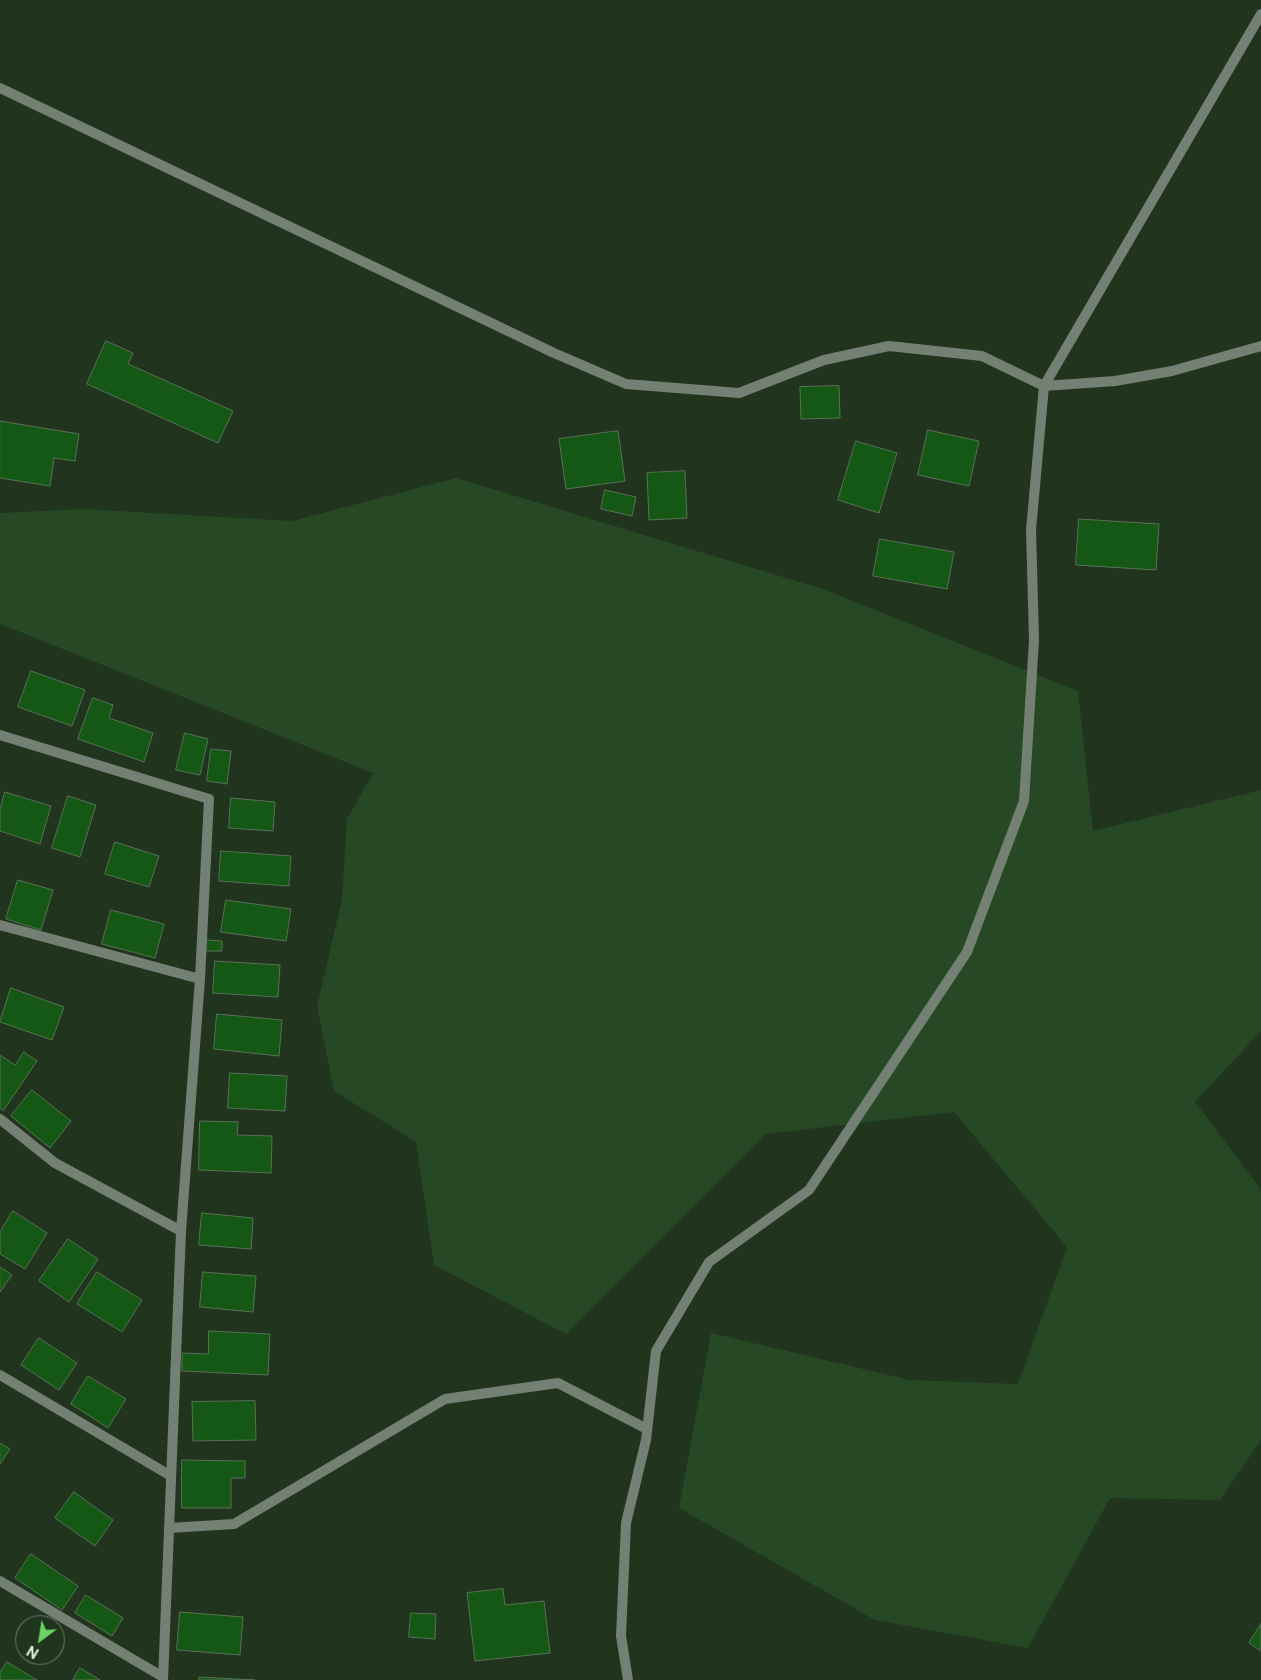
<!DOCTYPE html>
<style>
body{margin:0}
#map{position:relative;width:1261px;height:1680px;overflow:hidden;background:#20341e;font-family:"Public Sans",sans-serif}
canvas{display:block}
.north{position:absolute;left:15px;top:1615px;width:50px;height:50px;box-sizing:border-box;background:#20341e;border:1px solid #6e7f6c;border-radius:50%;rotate:211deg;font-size:14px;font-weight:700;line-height:20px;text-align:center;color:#e2efe0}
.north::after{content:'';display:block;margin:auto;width:18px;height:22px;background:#69d464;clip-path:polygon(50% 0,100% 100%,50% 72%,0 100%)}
</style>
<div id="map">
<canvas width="1261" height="1680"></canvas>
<div class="north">N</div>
</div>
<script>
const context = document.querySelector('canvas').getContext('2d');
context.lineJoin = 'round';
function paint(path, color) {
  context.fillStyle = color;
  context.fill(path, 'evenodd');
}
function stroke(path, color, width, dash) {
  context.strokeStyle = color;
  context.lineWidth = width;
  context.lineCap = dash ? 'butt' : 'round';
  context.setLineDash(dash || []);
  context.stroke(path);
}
const green = new Path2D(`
 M456,478L826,590L1078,691L1093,831L1261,790V1031L1195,1102L1261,1190V1440L1220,1500L1110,1498L1028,1648L875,1620L679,1508L711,1333L910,1380L1018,1384L1067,1247L954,1112L766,1134L566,1334L434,1265L416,1142L334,1091L317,1006L342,899L347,819L373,773L0,624V513L83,509L292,521Z`);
const building = new Path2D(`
 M106,341L133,353L128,364L233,411L218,443L87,384Z
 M839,386L840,418L801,419L800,387Z
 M0,421L79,434L75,461L54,458L50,486L0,478Z
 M928,430L979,441L969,486L918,475Z
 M618,431L625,481L566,489L559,439Z
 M856,441L897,453L879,513L838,500Z
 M685,471L687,518L649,520L647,473Z
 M605,490L636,497L632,516L601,509Z
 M1079,519L1159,524L1156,570L1076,565Z
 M880,539L954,552L947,589L873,576Z
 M31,671L85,690L72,726L18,707Z
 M93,698L113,705L109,718L153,733L144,762L78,739Z
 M185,733L208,739L200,775L176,770Z
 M211,749L231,751L227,784L207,781Z
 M5,792L51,806L40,844L0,831V810Z
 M68,796L96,805L80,857L52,848Z
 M231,798L275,802L273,831L229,828Z
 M115,842L159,856L149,887L105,874Z
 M221,851L291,856L289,886L219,881Z
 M18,880L53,890L41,930L6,919Z
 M226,900L291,909L286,941L221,932Z
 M111,910L164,924L155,958L102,944Z
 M207,940L222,941V951H206Z
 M215,961L280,965L278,997L213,993Z
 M11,988L64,1007L52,1040L0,1022Z
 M217,1014L282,1020L279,1056L214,1049Z
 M24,1052L37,1061L3,1111L0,1108V1055L15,1065Z
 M230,1073L287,1076L285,1111L228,1108Z
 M32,1090L71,1121L50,1148L11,1116Z
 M200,1121L238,1122L237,1135L272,1136L271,1173L199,1170Z
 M13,1211L47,1233L25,1269L0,1254V1232Z
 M202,1213L253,1218L251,1249L199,1245Z
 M68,1239L98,1259L69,1302L39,1281Z
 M0,1267L12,1275L0,1292Z
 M97,1272L142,1300L122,1332L77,1304Z
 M203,1272L256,1276L253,1312L200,1307Z
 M209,1331L270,1334L268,1375L182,1371V1353L208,1354Z
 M39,1338L77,1363L59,1390L21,1365Z
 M88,1376L126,1399L108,1428L71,1404Z
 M255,1401L256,1440L193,1441L192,1402Z
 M0,1443L10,1449L0,1464Z
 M182,1460L245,1461V1478H231V1508H182Z
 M74,1492L113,1520L95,1546L55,1518Z
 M31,1554L78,1586L62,1610L15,1578Z
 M503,1589L505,1605L544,1601L550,1653L475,1661L467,1593Z
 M86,1595L123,1618L112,1636L75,1613Z
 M180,1612L243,1617L240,1655L177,1650Z
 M411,1613L436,1614L435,1639L409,1637Z
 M1261,1624V1651L1249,1643Z
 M7,1662L37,1680H0V1673Z
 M80,1668L100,1680H73Z
 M199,1677L255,1680H199Z`);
const minor = new Path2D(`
 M0,88L554,353L626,384L739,393L824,360L889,346L982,356L1044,386L1115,381L1172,371L1261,346
 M0,925L200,979
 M0,1119L55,1163L181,1231
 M0,1375L171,1476
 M169,1528L234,1524L445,1399L558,1383L647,1429
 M0,1581L163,1677
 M628,1680L621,1636L626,1523L646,1440L656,1351L709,1262L809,1190L967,952L1024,801L1034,640L1031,530L1044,386L1261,14`);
const tertiary = new Path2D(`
 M0,735L209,799L200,979L181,1231L163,1680`);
paint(green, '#264824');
paint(building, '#155714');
stroke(building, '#5a7158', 1);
stroke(minor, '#758074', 10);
stroke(tertiary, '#758074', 10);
</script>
